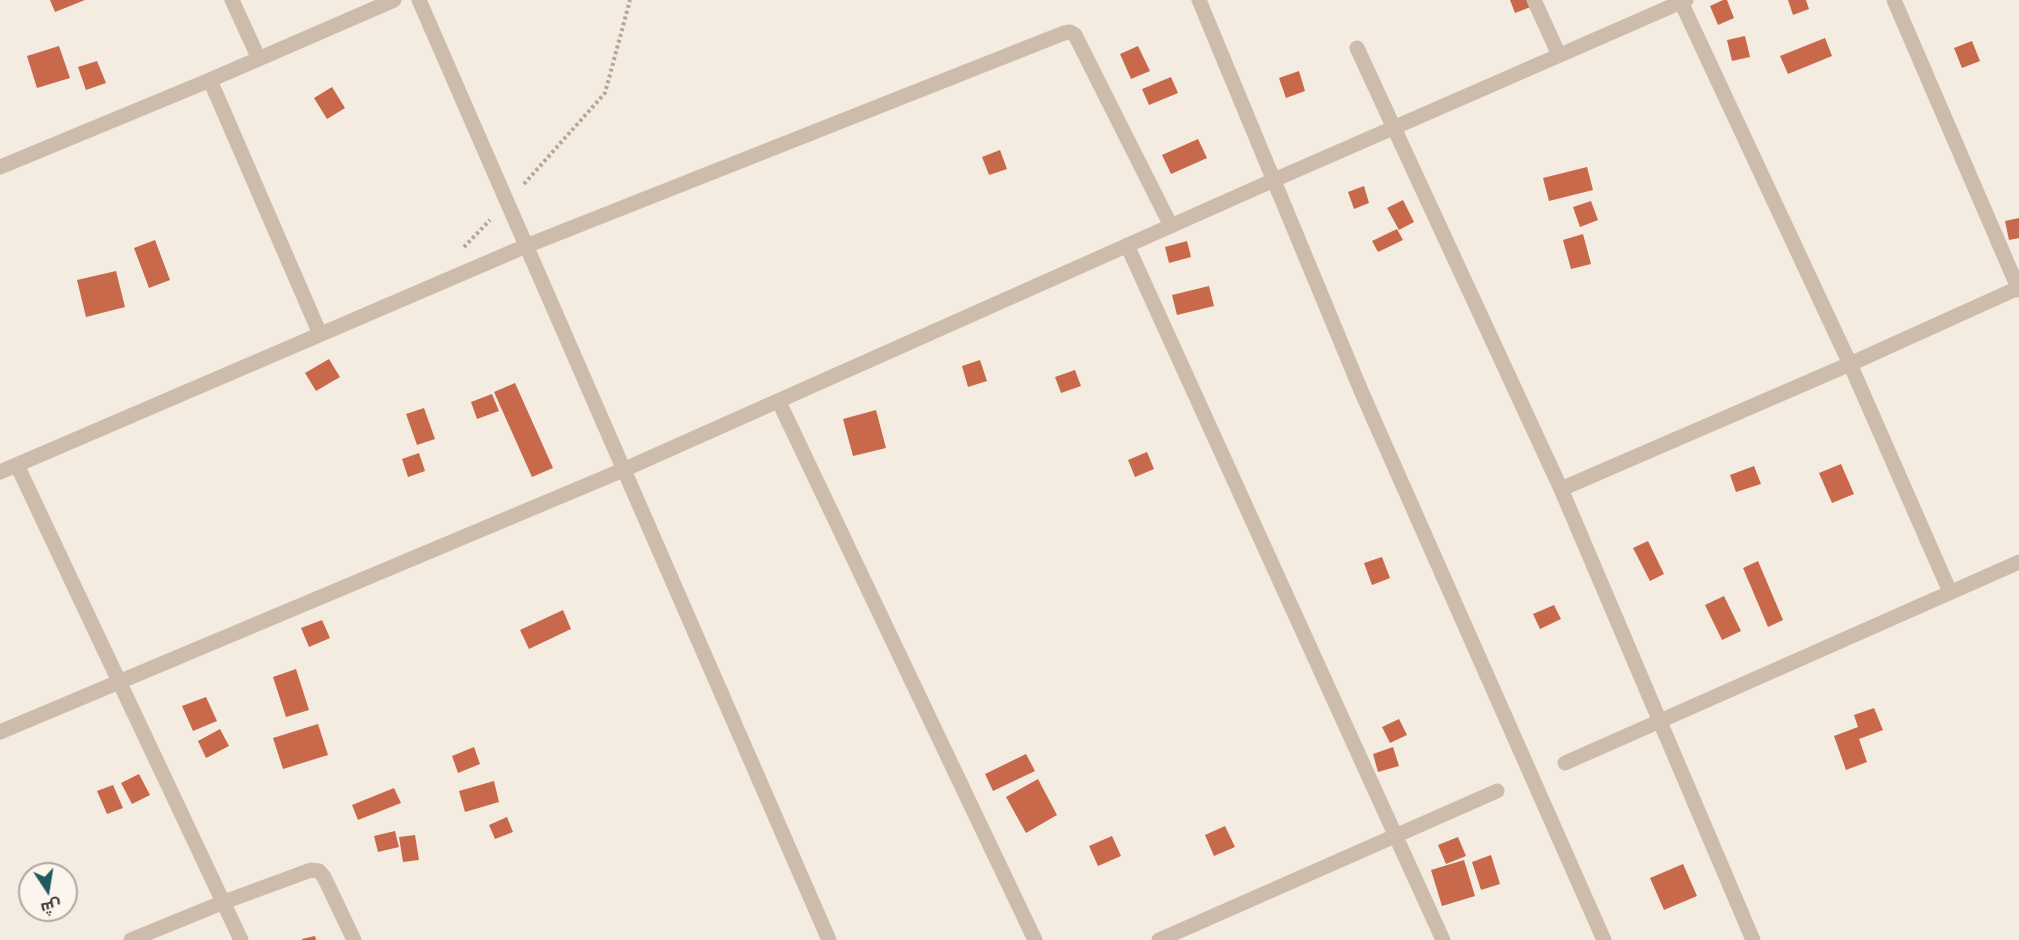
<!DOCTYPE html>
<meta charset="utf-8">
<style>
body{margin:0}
#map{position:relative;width:2019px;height:940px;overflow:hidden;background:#f4ebe1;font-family:"Open Sans",Cairo,sans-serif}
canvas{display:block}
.north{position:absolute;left:18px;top:862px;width:60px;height:60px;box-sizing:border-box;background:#fbf5ee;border:2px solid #aea6a0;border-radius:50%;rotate:168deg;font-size:16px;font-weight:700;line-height:24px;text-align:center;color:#3b302b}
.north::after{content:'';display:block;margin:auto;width:21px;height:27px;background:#1f5a5e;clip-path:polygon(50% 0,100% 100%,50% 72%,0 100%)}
</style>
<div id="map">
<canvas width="2019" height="940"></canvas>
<div class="north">ش</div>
</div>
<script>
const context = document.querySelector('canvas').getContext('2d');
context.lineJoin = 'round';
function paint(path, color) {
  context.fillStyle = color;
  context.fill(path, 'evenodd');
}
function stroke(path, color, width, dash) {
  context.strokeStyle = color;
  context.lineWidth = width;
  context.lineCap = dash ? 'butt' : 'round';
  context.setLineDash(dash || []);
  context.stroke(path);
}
const building = new Path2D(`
 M50,0H85L55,12Z
 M1510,0H1530L1533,6L1515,13Z
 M1723,0H1727L1734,18L1718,25L1710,6Z
 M1788,0H1806L1809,9L1793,15Z
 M1745,36L1750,57L1732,61L1727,40Z
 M1825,38L1832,56L1788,74L1780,56Z
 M1972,41L1980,61L1962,68L1954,48Z
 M59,46L70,78L37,88L27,56Z
 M1138,46L1150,71L1131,79L1120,54Z
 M97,61L106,83L86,90L78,67Z
 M1299,71L1305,91L1286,98L1279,78Z
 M1171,77L1178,93L1149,105L1142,89Z
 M332,87L345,108L327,119L314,98Z
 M1198,139L1207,158L1171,174L1162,155Z
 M1000,150L1007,169L989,175L982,157Z
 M1587,167L1593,190L1549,201L1543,178Z
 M1364,186L1369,203L1354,209L1348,192Z
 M1403,200L1414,222L1399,230L1387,208Z
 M1591,201L1598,220L1580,227L1573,207Z
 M2019,218V238L2009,240L2005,221Z
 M1397,229L1403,240L1378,252L1372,241Z
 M1583,234L1591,264L1571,269L1563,240Z
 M155,240L170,280L149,288L134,248Z
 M1187,241L1191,257L1169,263L1165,247Z
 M116,271L125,307L86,317L77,280Z
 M1209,286L1214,306L1177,315L1172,295Z
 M329,359L340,377L316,391L305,373Z
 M980,360L987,381L968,387L962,366Z
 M1075,370L1081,386L1061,393L1055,377Z
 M515,383L553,468L532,477L494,392Z
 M492,394L499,411L477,419L471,402Z
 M424,408L435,439L417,445L406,414Z
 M876,410L886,448L853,456L843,419Z
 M1147,452L1154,469L1135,477L1128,460Z
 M419,453L425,471L408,477L402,459Z
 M1841,464L1854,494L1832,503L1819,473Z
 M1754,466L1761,484L1736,492L1730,475Z
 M1648,541L1664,574L1650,581L1633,548Z
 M1382,557L1390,578L1372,585L1364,563Z
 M1758,561L1783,620L1768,627L1743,568Z
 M1724,596L1741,631L1722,640L1705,605Z
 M1554,605L1561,619L1540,629L1533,614Z
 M563,610L571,629L529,649L520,630Z
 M322,620L330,638L309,647L301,628Z
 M296,669L309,710L286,717L273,677Z
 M206,697L217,721L193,731L182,706Z
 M1874,708L1883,730L1859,739L1867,762L1846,770L1834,736L1858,727L1854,715Z
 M1399,719L1407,735L1390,743L1382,727Z
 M318,724L328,755L283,769L273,738Z
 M220,729L229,746L206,758L198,741Z
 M474,747L480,764L458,773L452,756Z
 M1393,747L1399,766L1378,772L1373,754Z
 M1026,754L1035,771L993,791L985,774Z
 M139,774L150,795L132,804L121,783Z
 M1038,779L1057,815L1026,833L1006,797Z
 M494,781L499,802L465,812L459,791Z
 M113,785L123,808L107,814L97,791Z
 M394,788L401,803L358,820L352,805Z
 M507,817L513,832L495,839L489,825Z
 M1225,826L1235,847L1214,856L1205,835Z
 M395,831L399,847L378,852L374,836Z
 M415,835L419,860L403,862L399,837Z
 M1112,836L1121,856L1098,866L1089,846Z
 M1458,837L1466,856L1446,864L1438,845Z
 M1491,855L1500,884L1481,890L1472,862Z
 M1464,860L1475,896L1442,906L1431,870Z
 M1683,864L1697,896L1664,910L1650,878Z
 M315,936L316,940H302V939Z`);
const path = new Path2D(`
 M524,184L605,93L630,0
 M464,247L490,220`);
const street = new Path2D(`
 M232,0L259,59
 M419,0L829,940
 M1199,0L1362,393L1604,940
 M1534,0L1559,55
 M1894,0L2019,290
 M1681,2L1850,364L1950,592
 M1357,48L1561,489L1753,940
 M210,80L320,334
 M0,167L210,80L394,0
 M1127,245L1443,940
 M779,402L1035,940
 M17,465L241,940
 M0,472L526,246L1064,33L1070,32L1075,35L1171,226
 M1561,489L1850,364L2018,288
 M0,732L623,470L1274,180L1686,0
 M1565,763L2019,562
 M131,940L224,902L311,870L319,871L324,877L354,940
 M1159,940L1497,791`);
paint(building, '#c8694b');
stroke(path, '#b9a596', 4, [3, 3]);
stroke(street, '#cdbbac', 15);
</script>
